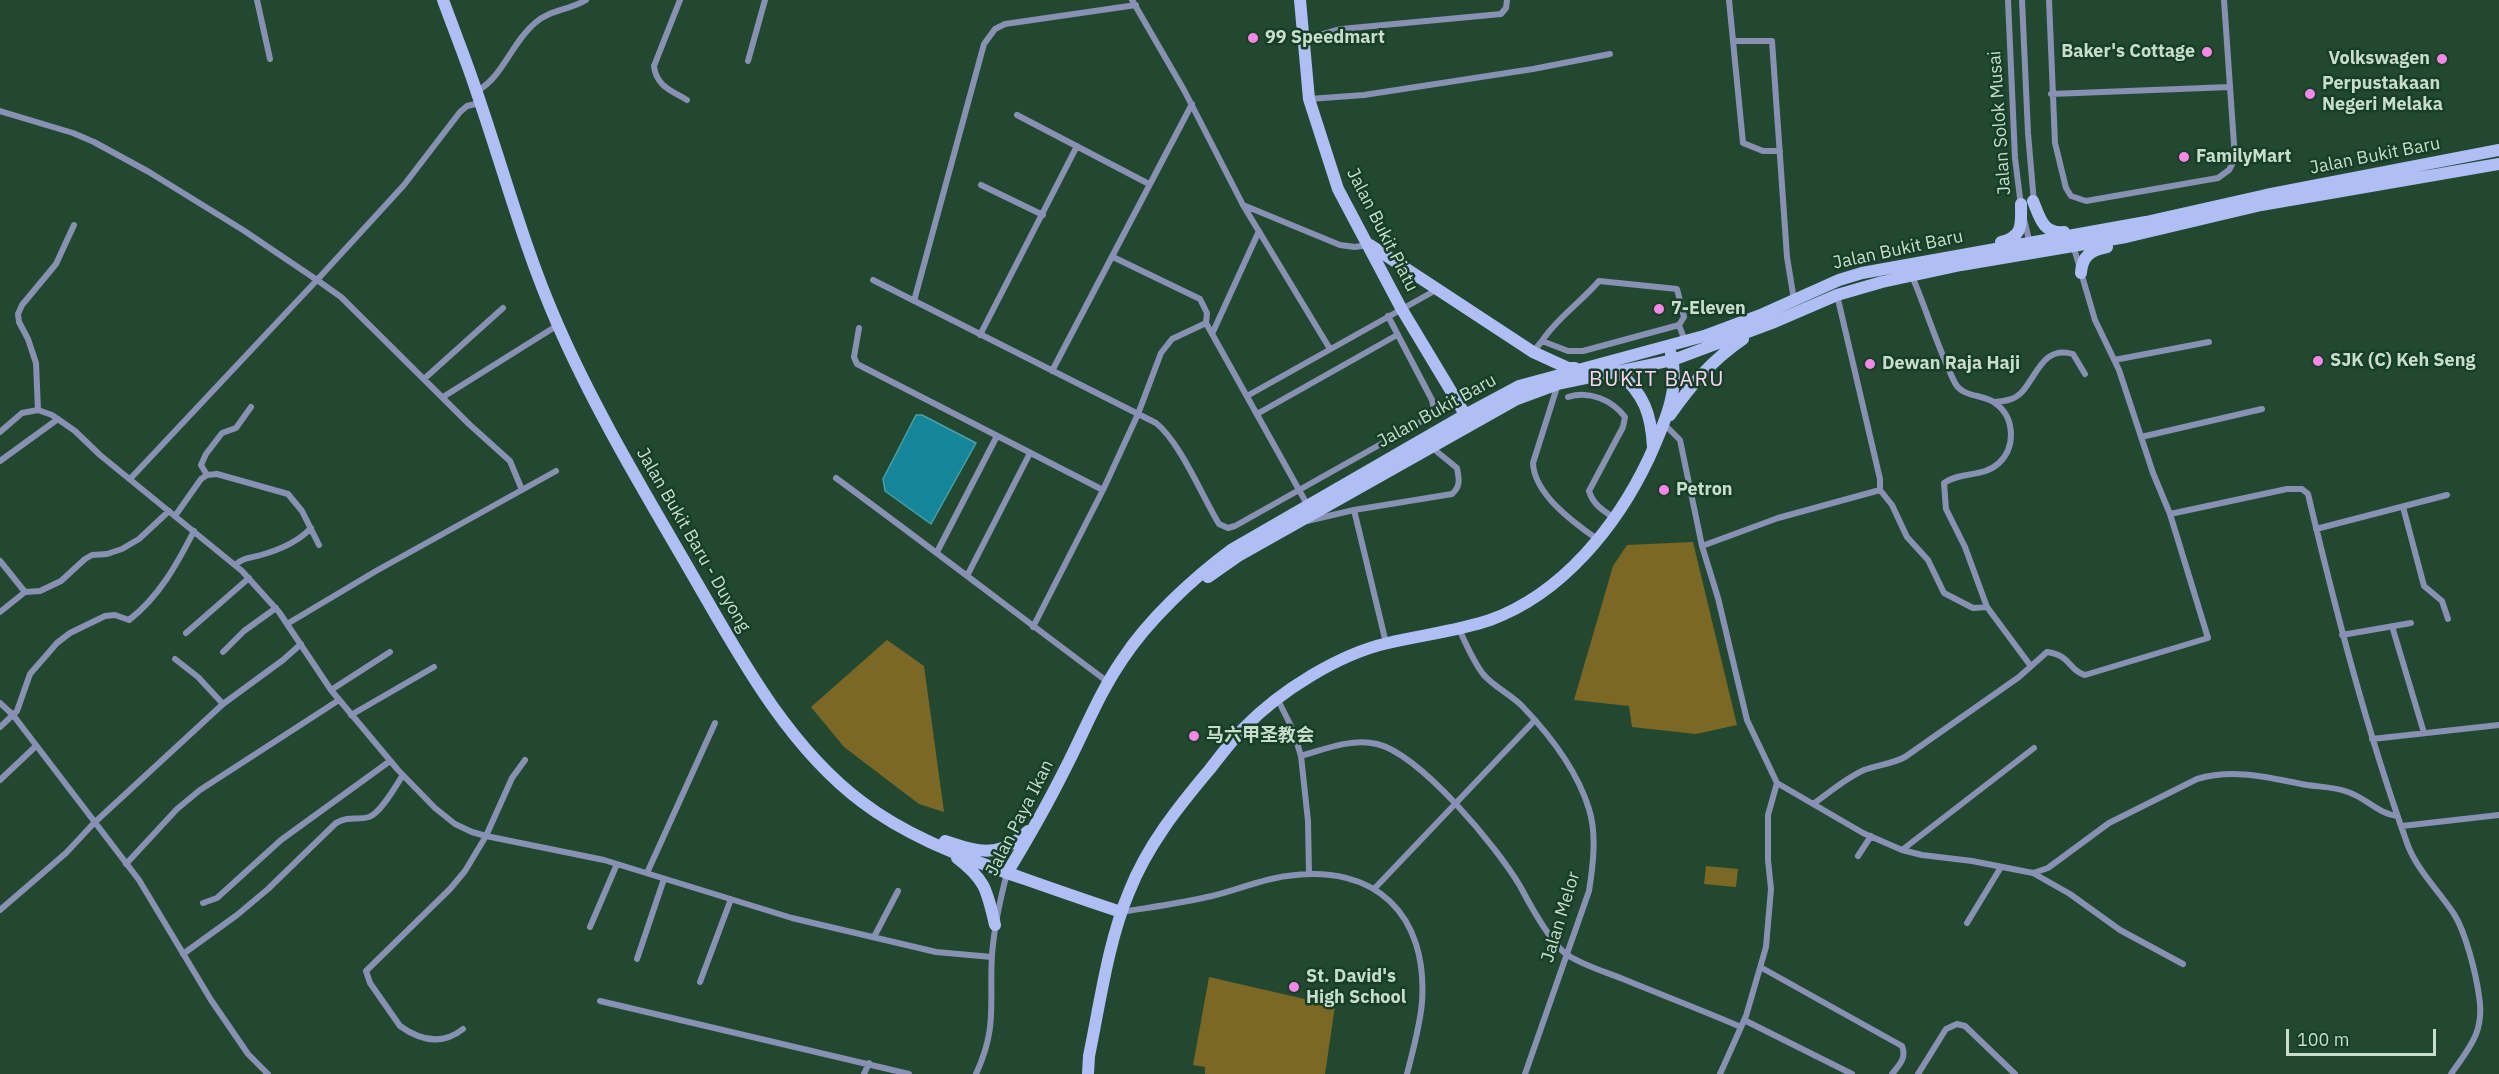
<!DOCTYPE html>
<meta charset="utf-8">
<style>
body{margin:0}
#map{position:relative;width:2499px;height:1074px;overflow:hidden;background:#224930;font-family:"IBM Plex Sans",sans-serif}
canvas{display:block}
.scale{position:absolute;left:2286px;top:1029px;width:150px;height:27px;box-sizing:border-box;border:3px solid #c8ddcd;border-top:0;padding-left:8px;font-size:18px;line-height:21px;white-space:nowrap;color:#c8ddcd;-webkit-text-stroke:4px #173e26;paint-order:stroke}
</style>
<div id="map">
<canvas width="2499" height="1074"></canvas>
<div class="scale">100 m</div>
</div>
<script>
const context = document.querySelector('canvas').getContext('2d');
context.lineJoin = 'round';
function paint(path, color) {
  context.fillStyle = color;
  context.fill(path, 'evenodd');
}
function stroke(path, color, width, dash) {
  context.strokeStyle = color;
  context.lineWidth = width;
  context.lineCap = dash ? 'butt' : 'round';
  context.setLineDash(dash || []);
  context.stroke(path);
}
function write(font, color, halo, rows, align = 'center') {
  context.font = font + ' "IBM Plex Sans","Noto Sans SC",sans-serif';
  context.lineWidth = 5;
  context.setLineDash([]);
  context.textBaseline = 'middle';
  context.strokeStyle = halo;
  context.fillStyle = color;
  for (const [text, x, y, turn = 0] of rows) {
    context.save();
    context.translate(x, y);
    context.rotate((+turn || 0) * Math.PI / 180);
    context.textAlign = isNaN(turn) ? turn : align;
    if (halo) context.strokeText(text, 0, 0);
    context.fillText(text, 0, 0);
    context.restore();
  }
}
const green = new Path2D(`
 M1693,542L1737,725L1696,734L1632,727L1629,706L1574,700L1613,566L1627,545Z
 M887,640L924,666L944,812L919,804L844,747L811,707Z
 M1706,866L1738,869L1736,887L1704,884Z
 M1209,977L1335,1006L1325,1074H1205V1067L1193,1065Z`);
const water = new Path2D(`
 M916,415H922L976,443L931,524L885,491L883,479Z`);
const minor = new Path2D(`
 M257,0L270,59
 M680,0L654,66C656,86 672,91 687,100
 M1132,0L1184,90L1243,205L1330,349
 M1729,0L1743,143L1763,151H1780
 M2008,0L2015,158L2021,206
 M2022,0L2028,133L2034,203
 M2049,0L2055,143L2066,188L2071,196L2086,201L2218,178L2229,170L2235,159L2224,0
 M1302,40L1341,29L1501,14L1506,8L1507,0
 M1733,41H1772L1787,257L1794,300
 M748,61L765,0
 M477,91C503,77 512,42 535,23C549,10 570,10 586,0
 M2051,94L2230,87
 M1309,99L1364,95L1533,69L1610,54
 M0,111L73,133L94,142L149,172L243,230L317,280L404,185L460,112L467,106L480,103
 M1017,115L1149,184
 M981,185L1043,215
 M1243,205L1340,245L1355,247L1368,245
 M2024,219L2030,244
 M1113,257L1200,299L1207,313L1206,323L1308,506
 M1912,276C1927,311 1938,349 1955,383C1963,398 1984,394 1995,403C2015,417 2016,447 1999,463C1983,478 1961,471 1944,483L1946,509L1965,547L1987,607L2030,665
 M873,280L1156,423C1180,442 1202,496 1219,524L1228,528L1235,526L1429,417L1434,410L1432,400L1388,316
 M1837,295L1880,479V490
 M914,301L984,44L995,29L1005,24L1136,5
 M859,328L854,357L857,364L1103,490
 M1212,334L1259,231
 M980,335L1077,146
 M1542,341C1556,319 1581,302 1599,281L1677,289L1684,317L1679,325
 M1533,352L1542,341L1568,351H1583L1679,325L1685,341
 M2114,360L2209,342
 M1052,371L1192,104
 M424,379L503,308
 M1558,384L1533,463C1534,494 1574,523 1597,539
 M1247,396L1436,290
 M443,397L558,325
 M1568,397C1589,390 1612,400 1625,417L1623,427L1589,491C1593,504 1602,510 1613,517
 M1995,402C2005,401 2014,400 2021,393C2037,376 2043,345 2073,354L2085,374
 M38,410L36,363L28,339L19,322L18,314L22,305L56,264L74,225
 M1257,414L1397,335
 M1664,424L1680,440L1702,546L1718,598L1747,720L1777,783L1768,815V860L1771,889L1766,947L1746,1016L1720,1074
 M0,432L22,413L38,410L52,415L75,431L100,455L242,571L279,612L331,690L398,770L435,808L455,824L472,832L486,836L604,860L792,918L936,952L992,957
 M2141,437L2262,409
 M0,461L58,419
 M207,475L201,465L206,454L222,433L236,428L251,407
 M836,478C927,545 1017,614 1108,682
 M130,479L317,280L341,297L470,425L510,461L522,490
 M2403,507L2424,586L2442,601L2448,619
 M1354,510L1386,643
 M2170,514L2287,489H2302L2308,494C2336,612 2366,728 2407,843C2416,869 2439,891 2454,914C2466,933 2476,974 2479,996C2485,1031 2470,1047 2451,1074
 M175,516L201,479L207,475L217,474L288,494L302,511L319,545
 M1307,521L1354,510L1452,494C1461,486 1459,479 1457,468L1430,446
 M2316,529L2447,495
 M1702,546L1778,518L1880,490L1892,505L1907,537L1928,560L1944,593L1973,608L1987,607
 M937,552L997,436
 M0,561L25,592
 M235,565C244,557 251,558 261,555C279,550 298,542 311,528
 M968,574L1030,453
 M0,612L25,592L40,591L61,581L85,559L92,555L107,554L122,549L139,539L169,511
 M287,624L376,571L556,471
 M2392,626L2424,733
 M1033,627L1103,490L1138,414L1161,353L1172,339L1206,323
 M1459,629C1466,644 1473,661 1483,674C1494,687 1510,694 1522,706C1549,734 1577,770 1589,809C1597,834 1593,866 1589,891L1525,1074
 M186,633L249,578
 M2342,635L2411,623
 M223,652L244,631L276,608
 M175,659L198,677L223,704
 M331,690L390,652
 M1278,700L1293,730L1301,756
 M0,703L13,715L139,880L211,1000L248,1054L268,1074
 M351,715L434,667
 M0,727L17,711L30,674L57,643L70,633L105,616L115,615L129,620C159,597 177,564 194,531
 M2372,739L2499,725
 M0,780L36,746
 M1777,783L1863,833L1902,850L1922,855L1972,861L2033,873L2048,868L2109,823L2197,779C2235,768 2269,778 2307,785C2321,787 2335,787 2348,792C2366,798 2379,814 2397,816
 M1813,804C1830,792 1846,778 1864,770C1878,765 1892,764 1905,757L2019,677L2047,652C2071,655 2068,670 2085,675L2208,638L2170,514L2153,473L2119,370L2095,320L2073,245
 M2402,826L2499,815
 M1902,850L2034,748
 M1858,856L1871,836
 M126,864L177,809L200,790L339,700
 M647,873L715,723
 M2033,873L2070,894L2120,930L2183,964
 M1309,874L1308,821L1301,756C1325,749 1352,738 1377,744C1421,755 1497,847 1520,886C1529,903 1553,947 1569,956C1585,966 1606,972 1623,979C1662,995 1702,1010 1741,1027
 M1375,888L1535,720
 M203,903L217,898L281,840L390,761
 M0,910L66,853L94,823L223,704L283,660L301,644
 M1122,912C1152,907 1182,903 1212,896C1237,890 1262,879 1287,876C1375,863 1428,914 1422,1002C1420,1026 1413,1050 1407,1074
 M1967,923L2001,867
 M590,927L617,864
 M874,937L898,891
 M183,954L237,915L268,889L336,823C351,815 356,821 369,817C381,813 396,785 403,775
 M637,959L664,879
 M1762,968L1902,1046C1907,1058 1899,1065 1892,1074
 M700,982L731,899
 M600,1001L909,1074
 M1744,1020L1852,1074
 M463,1029C443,1045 421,1041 400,1026L370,983L366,971L450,889L465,871L486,836L512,778L525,760
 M864,1074L869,1063
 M976,1074C998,1026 989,1004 992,955C994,927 1000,900 1007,873
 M1918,1074L1946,1029L1957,1024L1965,1026L2015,1074`);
const secondary = new Path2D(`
 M443,0C454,30 466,60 476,90C503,168 524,248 557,323C597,415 650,501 700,588C743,663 791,749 862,802C904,834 953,853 1002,871C1042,885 1081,899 1121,912
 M1300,0L1309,99L1338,189L1401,308L1469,421
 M2033,201C2040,218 2043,234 2064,232
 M2001,242C2024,236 2021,224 2021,204
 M1370,245L1533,352L1568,368H1575
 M2081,273C2082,256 2091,250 2107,247
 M1619,372C1644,395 1651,413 1653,447
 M1670,415C1691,385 1712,360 1743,339
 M1208,577L1238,556L1515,400L1558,384L1673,360L1772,323L1837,295L1882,282L1961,265L2126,237L2261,205L2499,164
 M945,841C979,852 999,859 1028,831
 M957,858C986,880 987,891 995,925
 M1007,873C1027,840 1046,807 1063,773C1083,735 1098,695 1122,660C1148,620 1192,579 1231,550L1465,415L1519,386L1704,336L1763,314L1839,280L1862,273L2146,222L2266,195L2499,150
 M1088,1074L1089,1056C1100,1003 1108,942 1129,892C1147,846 1178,807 1210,769C1221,755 1232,740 1245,727C1280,691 1339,654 1388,643C1422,635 1457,631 1490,620C1562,594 1617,526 1649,458C1663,426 1681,390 1671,354`);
const markers = [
 [1253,38,6,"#fa87e7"],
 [2207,52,6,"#fa87e7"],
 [2442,59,6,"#fa87e7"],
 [2310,94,6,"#fa87e7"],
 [2184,157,6,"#fa87e7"],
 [1659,309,6,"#fa87e7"],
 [2318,361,6,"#fa87e7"],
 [1870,364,6,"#fa87e7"],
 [1664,490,6,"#fa87e7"],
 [1194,736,6,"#fa87e7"],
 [1294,987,6,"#fa87e7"]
];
const poiNames = [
 ["99 Speedmart",1265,38],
 ["Baker's Cottage",2195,52,"right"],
 ["Volkswagen",2430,59,"right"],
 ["Perpustakaan",2322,84],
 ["Negeri Melaka",2322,105],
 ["FamilyMart",2196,157],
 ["7-Eleven",1671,309],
 ["SJK (C) Keh Seng",2330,361],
 ["Dewan Raja Haji",1882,364],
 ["Petron",1676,490],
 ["马六甲圣教会",1206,736],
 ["St. David's",1306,977],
 ["High School",1306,998]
];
const streetNames = [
 ["Jalan Solok Musai",2000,123,-94],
 ["Jalan Bukit Baru",2375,156,-11],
 ["Jalan Bukit Piatu",1382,230,63],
 ["Jalan Bukit Baru",1898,250,-12],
 ["Jalan Bukit Baru",1437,411,-29],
 ["Jalan Bukit Baru - Duyong",693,540,60],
 ["Jalan Paya Ikan",1020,818,-63],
 ["Jalan Melor",1561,917,-73]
];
const quarterNames = [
 ["BUKIT BARU",1657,380]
];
paint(green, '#7b6824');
paint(water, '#14869a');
stroke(water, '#4aa0a9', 1.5);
stroke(minor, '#8891b4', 6);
stroke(secondary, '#b0bef6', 12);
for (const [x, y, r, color] of markers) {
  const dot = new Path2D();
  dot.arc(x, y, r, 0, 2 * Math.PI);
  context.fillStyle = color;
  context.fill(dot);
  stroke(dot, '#173e26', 2);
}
write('bold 18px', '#c8ddcd', '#173e26', poiNames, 'left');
write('18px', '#c8ddcd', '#173e26', streetNames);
context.letterSpacing = '1.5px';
write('21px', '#fcd4f3', '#173e26', quarterNames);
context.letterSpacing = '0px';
</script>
